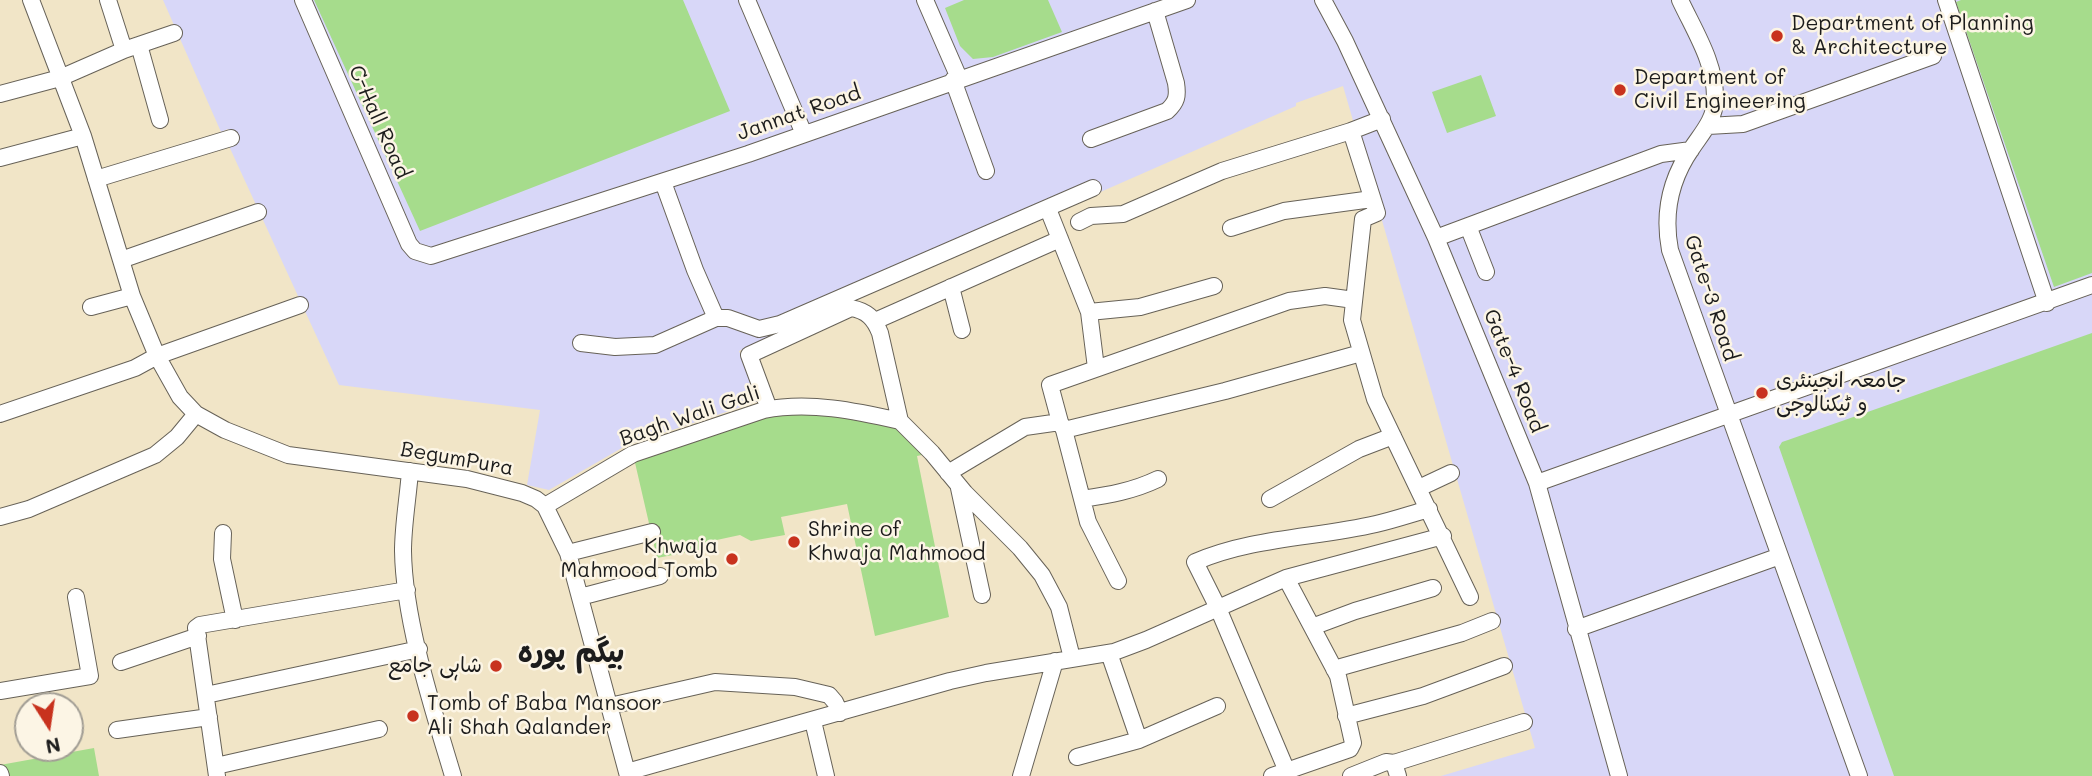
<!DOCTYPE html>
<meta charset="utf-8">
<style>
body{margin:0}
#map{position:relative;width:2092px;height:776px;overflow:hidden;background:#f1e5c7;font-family:Mali,sans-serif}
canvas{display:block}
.north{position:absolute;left:14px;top:692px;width:70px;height:70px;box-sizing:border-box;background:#fcf5e5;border:2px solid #a29e95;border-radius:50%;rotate:168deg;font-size:19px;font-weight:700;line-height:28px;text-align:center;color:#1c1c1c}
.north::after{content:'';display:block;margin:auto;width:24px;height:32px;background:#c8321e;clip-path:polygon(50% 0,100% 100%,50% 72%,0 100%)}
</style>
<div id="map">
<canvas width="2092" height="776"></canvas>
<div class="north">N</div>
</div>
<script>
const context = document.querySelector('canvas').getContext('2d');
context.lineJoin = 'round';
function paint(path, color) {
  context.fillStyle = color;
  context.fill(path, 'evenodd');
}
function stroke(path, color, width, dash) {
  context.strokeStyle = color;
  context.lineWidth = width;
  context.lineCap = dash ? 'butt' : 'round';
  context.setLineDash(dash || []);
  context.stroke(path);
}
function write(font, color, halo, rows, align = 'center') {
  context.font = font + ' Mali,"Playpen Sans Arabic",sans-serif';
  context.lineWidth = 5;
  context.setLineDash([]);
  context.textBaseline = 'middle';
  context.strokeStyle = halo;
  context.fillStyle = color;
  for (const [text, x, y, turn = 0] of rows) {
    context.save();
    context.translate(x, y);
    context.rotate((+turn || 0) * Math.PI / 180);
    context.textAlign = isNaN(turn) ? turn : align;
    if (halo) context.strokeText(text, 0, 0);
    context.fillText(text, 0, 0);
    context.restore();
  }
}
const built = new Path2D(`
 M163,0H2092V776H1441L1535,748L1343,86L1296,103V106L739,351L759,401L627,445L549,490L527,485L540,410L339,385L228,144L234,141L228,129L221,132Z`);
const green = new Path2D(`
 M314,0H683L730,111L420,231Z
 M964,0H1048L1062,32L993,57L973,59L960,46L945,8Z
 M1961,0H2092V273L2054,287L1956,2Z
 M1481,75L1496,116L1447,133L1432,92Z
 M2092,333V776H1894L1779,447L1782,442L1788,440Z
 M764,410L900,421L932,453L917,456L949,617L875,636L847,504L781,517L785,535L751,541L740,535L712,541L704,549L657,558L633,454Z
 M94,748L99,776H1L0,765Z`);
const minor = new Path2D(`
 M31,0L83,136L132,296L157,356L180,397L196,414L225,430L288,455L467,479L522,493L536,499L545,506L568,553L628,776
 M108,0L124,50
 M303,0L409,244L415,251L431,256L748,154L1187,0
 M747,0L804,134
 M925,0L959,78
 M1323,0L1345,41L1436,238L1537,483L1619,776
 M1680,0C1695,32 1716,64 1715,100C1715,119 1702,133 1692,148C1671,178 1663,213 1670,250L1859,776
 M1946,0L2047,303
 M139,45L160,120
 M953,80L986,171
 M0,94L60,78L124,50L174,33
 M1382,119L1351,131L1377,213L1363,219L1352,320L1375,399L1470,597
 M1708,126L1743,124L1933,56
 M1091,139L1167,111C1177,102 1178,96 1176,83L1155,11
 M0,158L83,136
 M96,179L231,138
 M663,182L695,270L716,318
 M1048,209L1089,312L1096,368
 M1079,222L1091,216L1123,214L1222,171L1351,131
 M1468,226L1486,272
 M1231,228L1284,211L1372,199
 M1436,238L1661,154L1691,150
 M121,260L258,212
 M951,287L962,330
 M91,307L132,296
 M1089,312L1140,307L1214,286
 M875,321L1060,239
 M581,343L615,347L655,345L716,318H728L759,329L780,324L1093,188
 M769,409L749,355L851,308C867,311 874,318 880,333L900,421L932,453L965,493L1020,548L1042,575L1059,607L1072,658
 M0,414L135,368L157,356L300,305
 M1060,422L1050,385L1289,301L1325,296L1354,300
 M1064,430L1088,522L1118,581
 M410,471C408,498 403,525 403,551C404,621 433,709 453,776
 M948,473L1025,427L1060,422L1064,430L1225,391L1361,353
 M1537,483L2092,285
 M959,488L982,595
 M1419,488L1451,473
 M1082,499C1109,495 1133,491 1158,479
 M1270,499L1359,449L1393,436
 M545,506L633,454L764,410C809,401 856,411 900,421
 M0,517L29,509L155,455L177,437L196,414
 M223,533L222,559L235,620
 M568,553L652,532
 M580,597L660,576
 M1312,627L1355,611L1433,588
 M1576,629L1780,556
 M1109,653L1139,740
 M121,662L198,636
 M1334,669L1462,633L1492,621
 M0,691L90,676L76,597
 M206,695L419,649
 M610,706L715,682L795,687L829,695L835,702L840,713
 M1346,716L1423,696L1504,666
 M813,721L826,776
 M117,730L209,717
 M1077,757L1139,740L1217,706
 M1394,763L1524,722
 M216,766L379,729
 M627,772L950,681L986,673L1114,652L1146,640L1286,578L1443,536
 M0,773L1,776
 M217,776L196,628L200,625L407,590
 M1021,776L1055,661
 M1272,776L1350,749L1353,743L1338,676L1286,578
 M1289,776L1218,608L1195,562C1253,537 1316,538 1376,524C1394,520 1411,514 1429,509
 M1351,776L1386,762L1394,763L1398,776`);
const markers = [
 [1777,36,7,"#c8321e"],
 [1620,90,7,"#c8321e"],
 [1762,393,7,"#c8321e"],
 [794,542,7,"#c8321e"],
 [732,559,7,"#c8321e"],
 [496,666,7,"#c8321e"],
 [413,716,7,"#c8321e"]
];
const poiNames = [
 ["Department of Planning",1791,24],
 ["& Architecture",1791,48],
 ["Department of",1634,78],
 ["Civil Engineering",1634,102],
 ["جامعہ انجینئری",1776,381],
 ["و ٹیکنالوجی",1776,405],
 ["Shrine of",808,530],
 ["Khwaja Mahmood",808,554],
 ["Khwaja",718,547,"right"],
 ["Mahmood Tomb",718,571,"right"],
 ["شاہی جامع",482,666,"right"],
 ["Tomb of Baba Mansoor",427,704],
 ["Ali Shah Qalander",427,728]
];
const streetNames = [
 ["Jannat Road",799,113,-19],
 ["C-Hall Road",379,122,66],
 ["Gate-3 Road",1711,298,72],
 ["Gate-4 Road",1514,371,68],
 ["Bagh Wali Gali",690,416,-19],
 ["BegumPura",457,459,10]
];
const districtNames = [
 ["بیگم پورہ",571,653]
];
paint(built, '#d8d7f8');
paint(green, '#a6dc8c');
stroke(minor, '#676258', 18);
stroke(minor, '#fff', 16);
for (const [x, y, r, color] of markers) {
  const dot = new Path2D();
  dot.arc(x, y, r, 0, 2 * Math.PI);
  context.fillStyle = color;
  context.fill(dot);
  stroke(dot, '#fcf5e5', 2.5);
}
write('21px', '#1c1c1c', '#fcf5e5', poiNames, 'left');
write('21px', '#1c1c1c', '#fcf5e5', streetNames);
write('bold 28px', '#1c1c1c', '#fcf5e5', districtNames);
</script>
